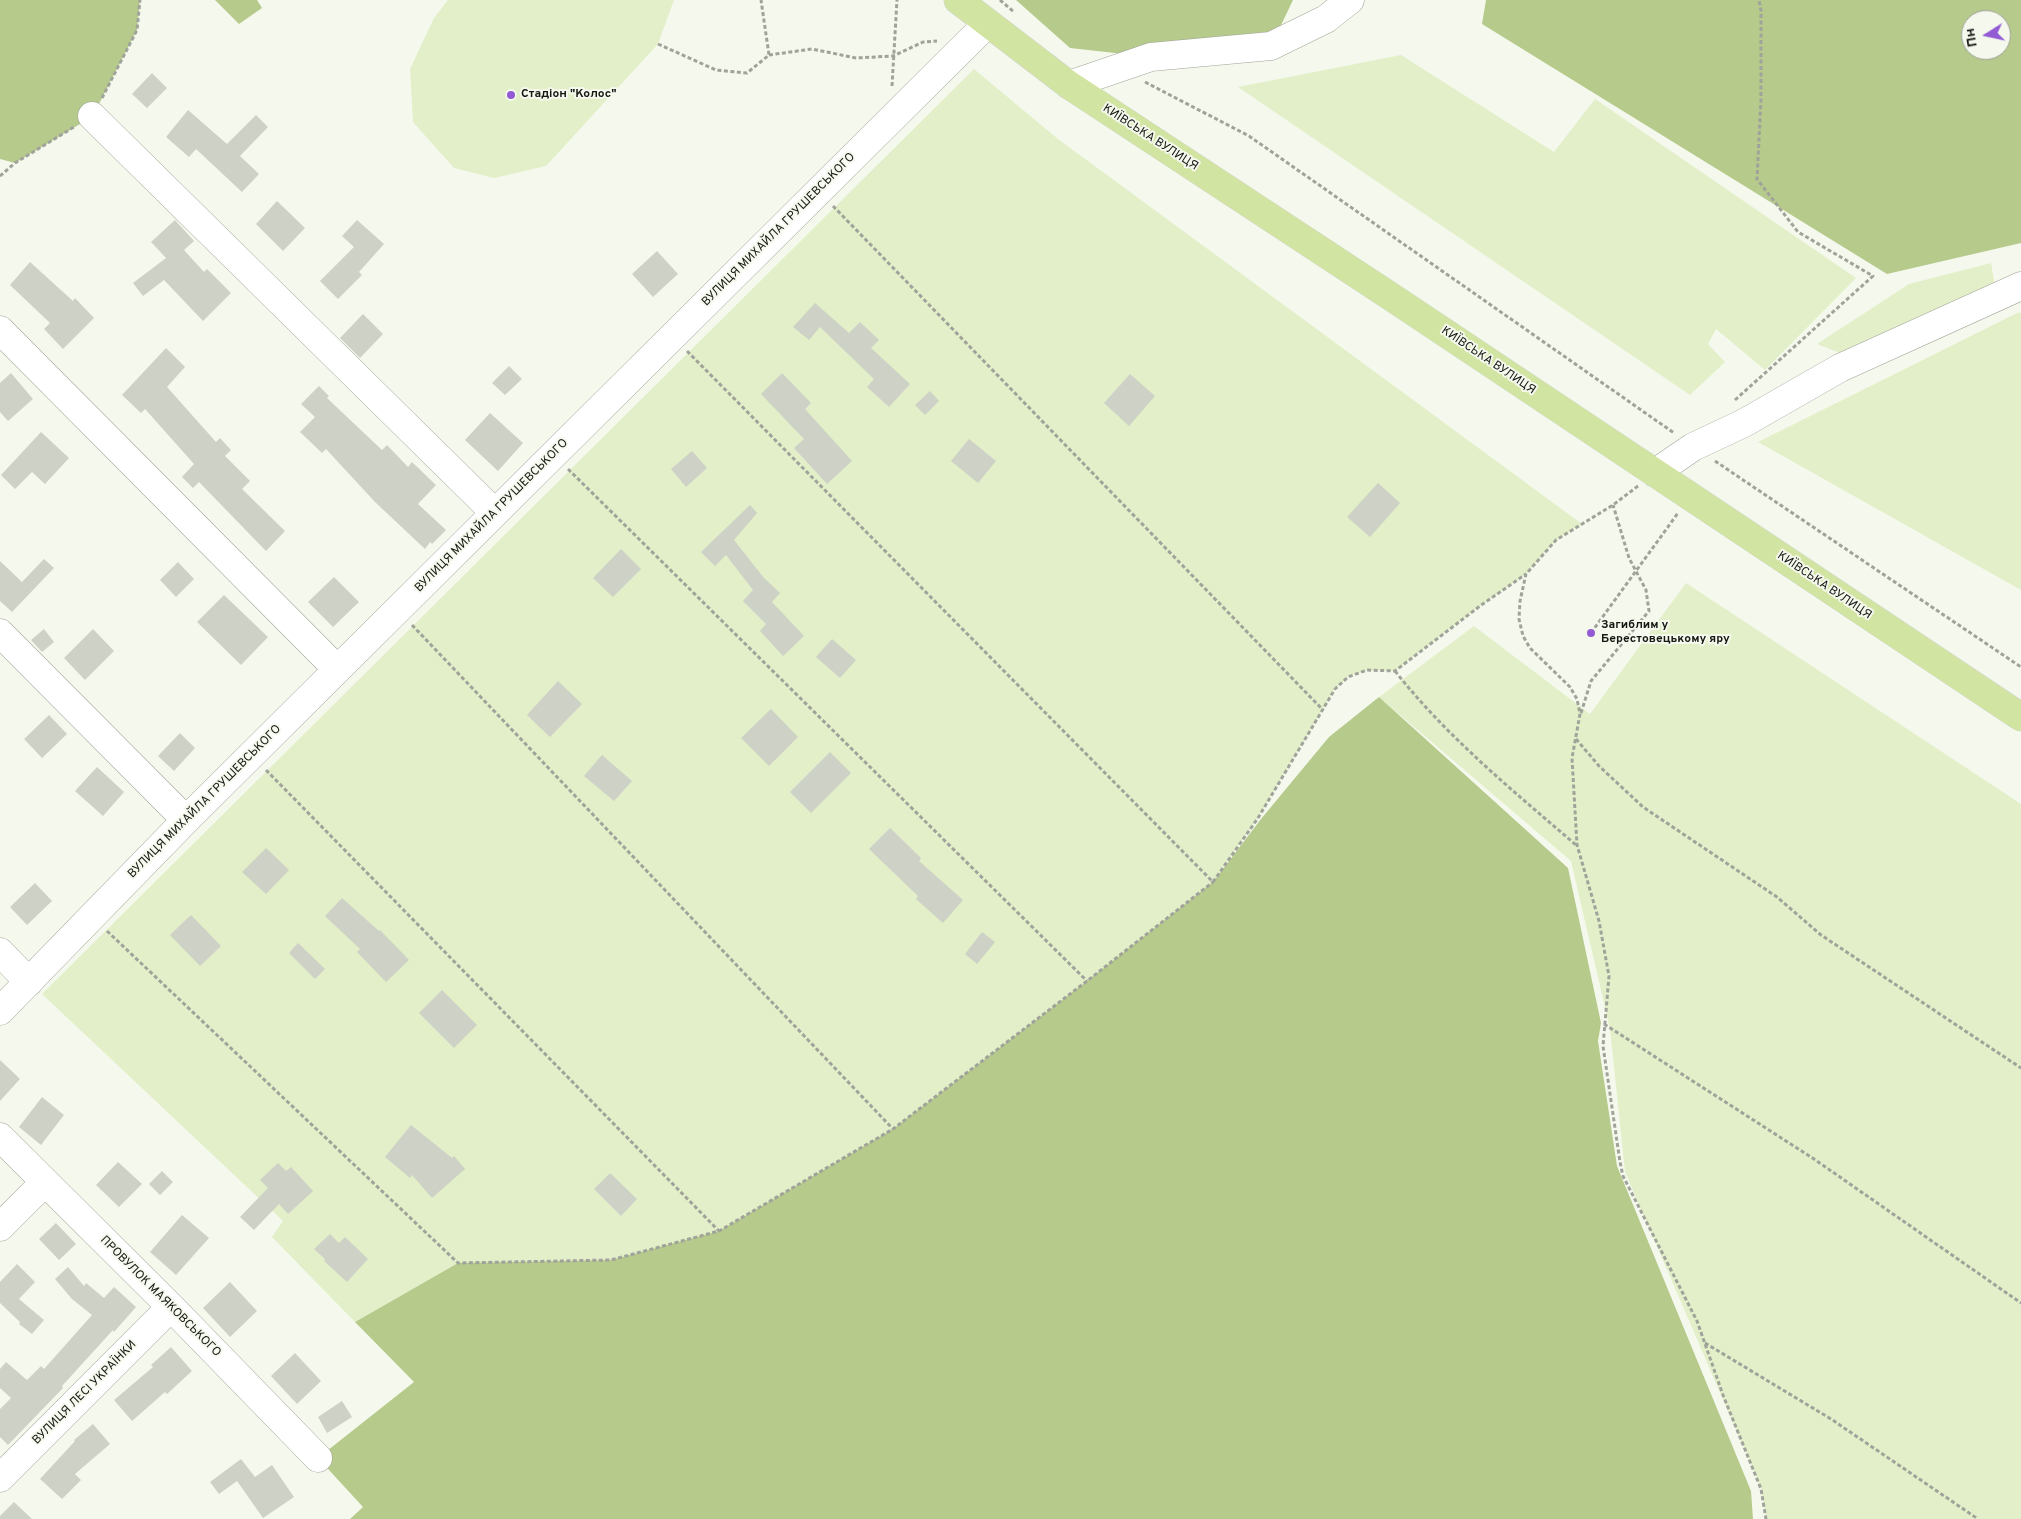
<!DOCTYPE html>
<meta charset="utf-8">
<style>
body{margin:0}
#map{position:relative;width:2021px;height:1519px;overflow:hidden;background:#f5f9ed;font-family:Overpass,sans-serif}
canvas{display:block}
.north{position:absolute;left:1961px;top:10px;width:50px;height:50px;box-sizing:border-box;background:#f5f9ed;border:1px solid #9b9f96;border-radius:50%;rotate:260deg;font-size:14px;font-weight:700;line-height:20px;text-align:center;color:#151713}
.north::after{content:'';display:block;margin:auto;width:18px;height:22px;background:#925bd3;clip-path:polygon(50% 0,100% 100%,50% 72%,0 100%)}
</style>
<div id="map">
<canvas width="2021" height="1519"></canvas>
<div class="north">Пн</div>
</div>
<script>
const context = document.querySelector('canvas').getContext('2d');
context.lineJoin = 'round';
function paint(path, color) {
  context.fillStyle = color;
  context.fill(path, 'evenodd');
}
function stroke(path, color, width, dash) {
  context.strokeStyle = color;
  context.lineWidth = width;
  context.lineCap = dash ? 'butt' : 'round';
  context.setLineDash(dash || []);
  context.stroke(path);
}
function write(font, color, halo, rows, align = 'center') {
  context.font = font + ' Overpass,sans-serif';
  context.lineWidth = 4;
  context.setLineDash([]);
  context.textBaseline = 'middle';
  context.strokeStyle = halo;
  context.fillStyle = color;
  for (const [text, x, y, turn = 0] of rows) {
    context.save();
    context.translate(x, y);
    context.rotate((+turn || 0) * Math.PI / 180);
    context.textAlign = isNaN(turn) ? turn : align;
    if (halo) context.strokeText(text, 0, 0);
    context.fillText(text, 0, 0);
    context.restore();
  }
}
const green = new Path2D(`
 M448,0H674L658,44L546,166L494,178L454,168L413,122L410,69L434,18Z
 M1401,55L1554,152L1595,99L1856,278L1765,370L1716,329L1708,344L1725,362L1690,395L1238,87Z
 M974,69L1058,139L1582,524L1556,540L1526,574L1480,606L1395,671L1367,670L1348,677L1335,689L1258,818L1213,882L1087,981L893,1129L719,1231L611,1260L458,1263L355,1322L272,1237L283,1221L42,994Z
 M1991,263L1995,286L1853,358L1817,344L1909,284Z
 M2019,312L2021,314V590L1758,442Z
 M1686,583L2021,804V1519H1766L1761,1488L1625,1172L1610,1029L1571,861L1379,697L1474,626L1590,714Z`);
const forest = new Path2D(`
 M0,0H140L137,30L100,102L80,124L15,163L0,159Z
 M215,0H257L262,8L239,24Z
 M1016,0H1293L1271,46L1151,57L1070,48Z
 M1486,0H2021V243L1887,274L1482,24ZM1971,20H2001V50H1971Z
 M1379,697L1568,868L1601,1023L1598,1041L1617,1166L1751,1491L1753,1519H350L363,1507L318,1458L414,1382L355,1322L458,1263L611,1260L719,1231L893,1129L1087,981L1213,882L1261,819L1329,737Z`);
const building = new Path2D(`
 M152,73L167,88L147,108L132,94Z
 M188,110L227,144L256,115L268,127L240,156L259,174L242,192L196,149L189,157L166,137Z
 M277,201L305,228L283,251L256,224Z
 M175,220L194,241L184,250L204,272L207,269L231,293L203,321L164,280L143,296L133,283L166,258L151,242Z
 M357,220L384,244L359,272L362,275L338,299L320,281L354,247L342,236Z
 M657,251L678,274L653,297L632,274Z
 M30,262L73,301L75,298L94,318L63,349L44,329L50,323L10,285Z
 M815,303L849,333L860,322L879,340L871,348L910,384L889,407L867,387L874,379L820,327L809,340L793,327Z
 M363,314L383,334L360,358L340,338Z
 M166,348L185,367L167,387L216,442L220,438L231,450L225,456L250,481L242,489L285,531L266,551L199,482L193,488L182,477L194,464L145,409L141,413L122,395Z
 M509,366L522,379L505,395L492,383Z
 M11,373L33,399L8,421L0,412V383Z
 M782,373L811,403L805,409L852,461L827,484L794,448L804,439L761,394Z
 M1130,374L1155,396L1129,426L1104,403Z
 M319,386L329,396L327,398L382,450L387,445L408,467L412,462L436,485L418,504L446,530L432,544L430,542L425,549L375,502L326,449L322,453L300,432L315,417L301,404Z
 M930,391L939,401L925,415L915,405Z
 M490,413L523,443L498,471L465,440Z
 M41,432L69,458L45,484L32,472L15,489L1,475Z
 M969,439L996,461L978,483L951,461Z
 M692,451L707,468L686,487L671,469Z
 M1378,483L1400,503L1370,537L1347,517Z
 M750,505L757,513L734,540L764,578L780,593L772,602L804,636L783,656L760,631L766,624L743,601L753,590L726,555L715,566L701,552Z
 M621,549L641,569L613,597L593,578Z
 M44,559L54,568L12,612L0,601V561L22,582Z
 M178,562L194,579L176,597L160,580Z
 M334,577L359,602L333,627L308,602Z
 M224,595L268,637L241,665L197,622Z
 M44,629L54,642L42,652L31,640Z
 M93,629L114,651L85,680L64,658Z
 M832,639L856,660L840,678L816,657Z
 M558,681L582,704L550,737L527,715Z
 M771,709L798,737L769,766L741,738Z
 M49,715L67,734L42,758L24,739Z
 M180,733L195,748L174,771L158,756Z
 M830,752L851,773L811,813L790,792Z
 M602,755L632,781L614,801L584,776Z
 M97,767L124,792L103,816L75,791Z
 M890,828L921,858L919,861L963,900L943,923L916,899L918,896L869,849Z
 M266,848L289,870L266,894L242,872Z
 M35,883L52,901L27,925L10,907Z
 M342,898L379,931L380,930L409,960L386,982L357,952L360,949L325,916Z
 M191,915L221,946L200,966L170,935Z
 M982,932L995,942L977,964L965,954Z
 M298,943L325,969L315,979L289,953Z
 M442,990L477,1025L454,1048L419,1013Z
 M0,1060L20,1079L0,1101Z
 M42,1097L64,1115L41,1145L19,1127Z
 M411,1125L452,1158L454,1156L465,1169L432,1198L412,1175L410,1178L385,1157Z
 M118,1162L142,1184L119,1207L96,1185Z
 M278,1163L286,1171L291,1167L313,1191L288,1214L279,1204L254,1230L240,1217L266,1190L268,1188L260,1180Z
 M162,1171L173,1182L160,1195L149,1184Z
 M610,1173L637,1199L621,1216L594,1189Z
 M182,1215L209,1238L176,1275L150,1252Z
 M56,1223L76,1244L59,1260L39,1239Z
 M330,1234L339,1243L345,1237L368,1259L347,1282L324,1261L325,1259L314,1249Z
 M17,1264L35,1282L19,1299L44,1320L32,1334L19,1324L20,1322L0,1303V1282Z
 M68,1267L84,1286L86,1283L104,1298L114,1287L136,1307L114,1332L113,1330L62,1386L63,1388L8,1445L0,1437V1409L11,1398L0,1388V1369L6,1362L27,1380L41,1366L44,1369L92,1315L72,1299L55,1279Z
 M230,1282L257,1311L230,1337L203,1308Z
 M171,1347L192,1371L167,1394L165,1392L132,1421L114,1400L153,1367L151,1365Z
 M295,1353L321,1381L297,1404L271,1376Z
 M342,1401L352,1417L327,1433L318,1417Z
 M93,1424L110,1444L75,1474L81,1480L62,1499L40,1479L75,1441L74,1440Z
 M241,1459L255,1477L272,1465L294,1497L263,1518L237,1481L219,1494L210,1482Z
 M14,1502L32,1519H0V1516Z`);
const path = new Path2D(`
 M1000,0L1014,12
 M658,44L716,70L747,73L769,55L761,0
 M769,55L812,49L856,58L893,56L923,42L937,41
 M1145,82L1249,136L1674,433
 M892,86L897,0
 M102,98L137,30L140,0
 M0,176L15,163L74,127
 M833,206L1323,710
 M687,351L1213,882L1258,818L1335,689L1348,677L1367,670L1395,671L1480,606L1526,574
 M1735,400L1873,276L1798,232L1757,179L1761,99V11L1759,0
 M1715,461L2021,667
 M568,469L1087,981
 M1638,486L1613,505L1556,540L1526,574L1520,601L1519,619L1523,636L1530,648L1570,687L1577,699L1580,714L1572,758L1577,845L1599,921L1609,976L1603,1046L1620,1162L1623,1176L1697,1321L1723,1395L1761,1489L1766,1519
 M412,625L893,1129
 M1591,633L1678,513
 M1395,671C1447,737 1512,790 1576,845
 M1581,713L1591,681L1649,611L1646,590L1629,558L1613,505
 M1576,739L1599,766L1643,807L1777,897L1821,935L2021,1068
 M266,770L719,1231
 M107,931L458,1263L611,1260L719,1231L893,1129L1087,981L1213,882
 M1604,1024L1814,1159L2021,1303
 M1705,1343L1831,1419L1978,1519`);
const minor = new Path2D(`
 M1069,85L1151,57L1271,46L1326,19L1350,0
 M92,116L494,512
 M0,330L337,669
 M1655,473L1693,447L1744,423L1840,368L2021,286
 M0,633L186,820
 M0,952L29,982
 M0,1011L186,820L987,24
 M0,1137L171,1307L318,1458
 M0,1227L45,1182
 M0,1478L171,1307`);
const major = new Path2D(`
 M958,0L1069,85L1393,298L2021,717`);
const markers = [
 [511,95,5,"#925bd3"],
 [1591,633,5,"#925bd3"]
];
const poiNames = [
 ["Стадіон \"Колос\"",521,95],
 ["Загиблим у",1601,626],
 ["Берестовецькому яру",1601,640]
];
const streetNames = [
 ["КИЇВСЬКА ВУЛИЦЯ",1150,138,33],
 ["ВУЛИЦЯ МИХАЙЛА ГРУШЕВСЬКОГО",779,230,-45],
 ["КИЇВСЬКА ВУЛИЦЯ",1488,361,34],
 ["ВУЛИЦЯ МИХАЙЛА ГРУШЕВСЬКОГО",492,516,-45],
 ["КИЇВСЬКА ВУЛИЦЯ",1824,586,34],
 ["ВУЛИЦЯ МИХАЙЛА ГРУШЕВСЬКОГО",205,802,-45],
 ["ПРОВУЛОК МАЯКОВСЬКОГО",160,1297,45],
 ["ВУЛИЦЯ ЛЕСІ УКРАЇНКИ",85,1393,-45]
];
paint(green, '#e2efc9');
paint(forest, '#b6ca8c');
paint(building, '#cdd1c6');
stroke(minor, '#a0a499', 29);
stroke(major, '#d5d5d5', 29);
stroke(path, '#a0a39a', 3, [4, 2.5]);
stroke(minor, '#fff', 28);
stroke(major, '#d2e4a2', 28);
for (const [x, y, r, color] of markers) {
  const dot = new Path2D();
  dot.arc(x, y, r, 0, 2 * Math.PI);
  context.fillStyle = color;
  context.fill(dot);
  stroke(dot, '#f5f9ed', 2);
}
write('bold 12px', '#151713', '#f5f9ed', poiNames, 'left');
write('12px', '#151713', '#f5f9ed', streetNames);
</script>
